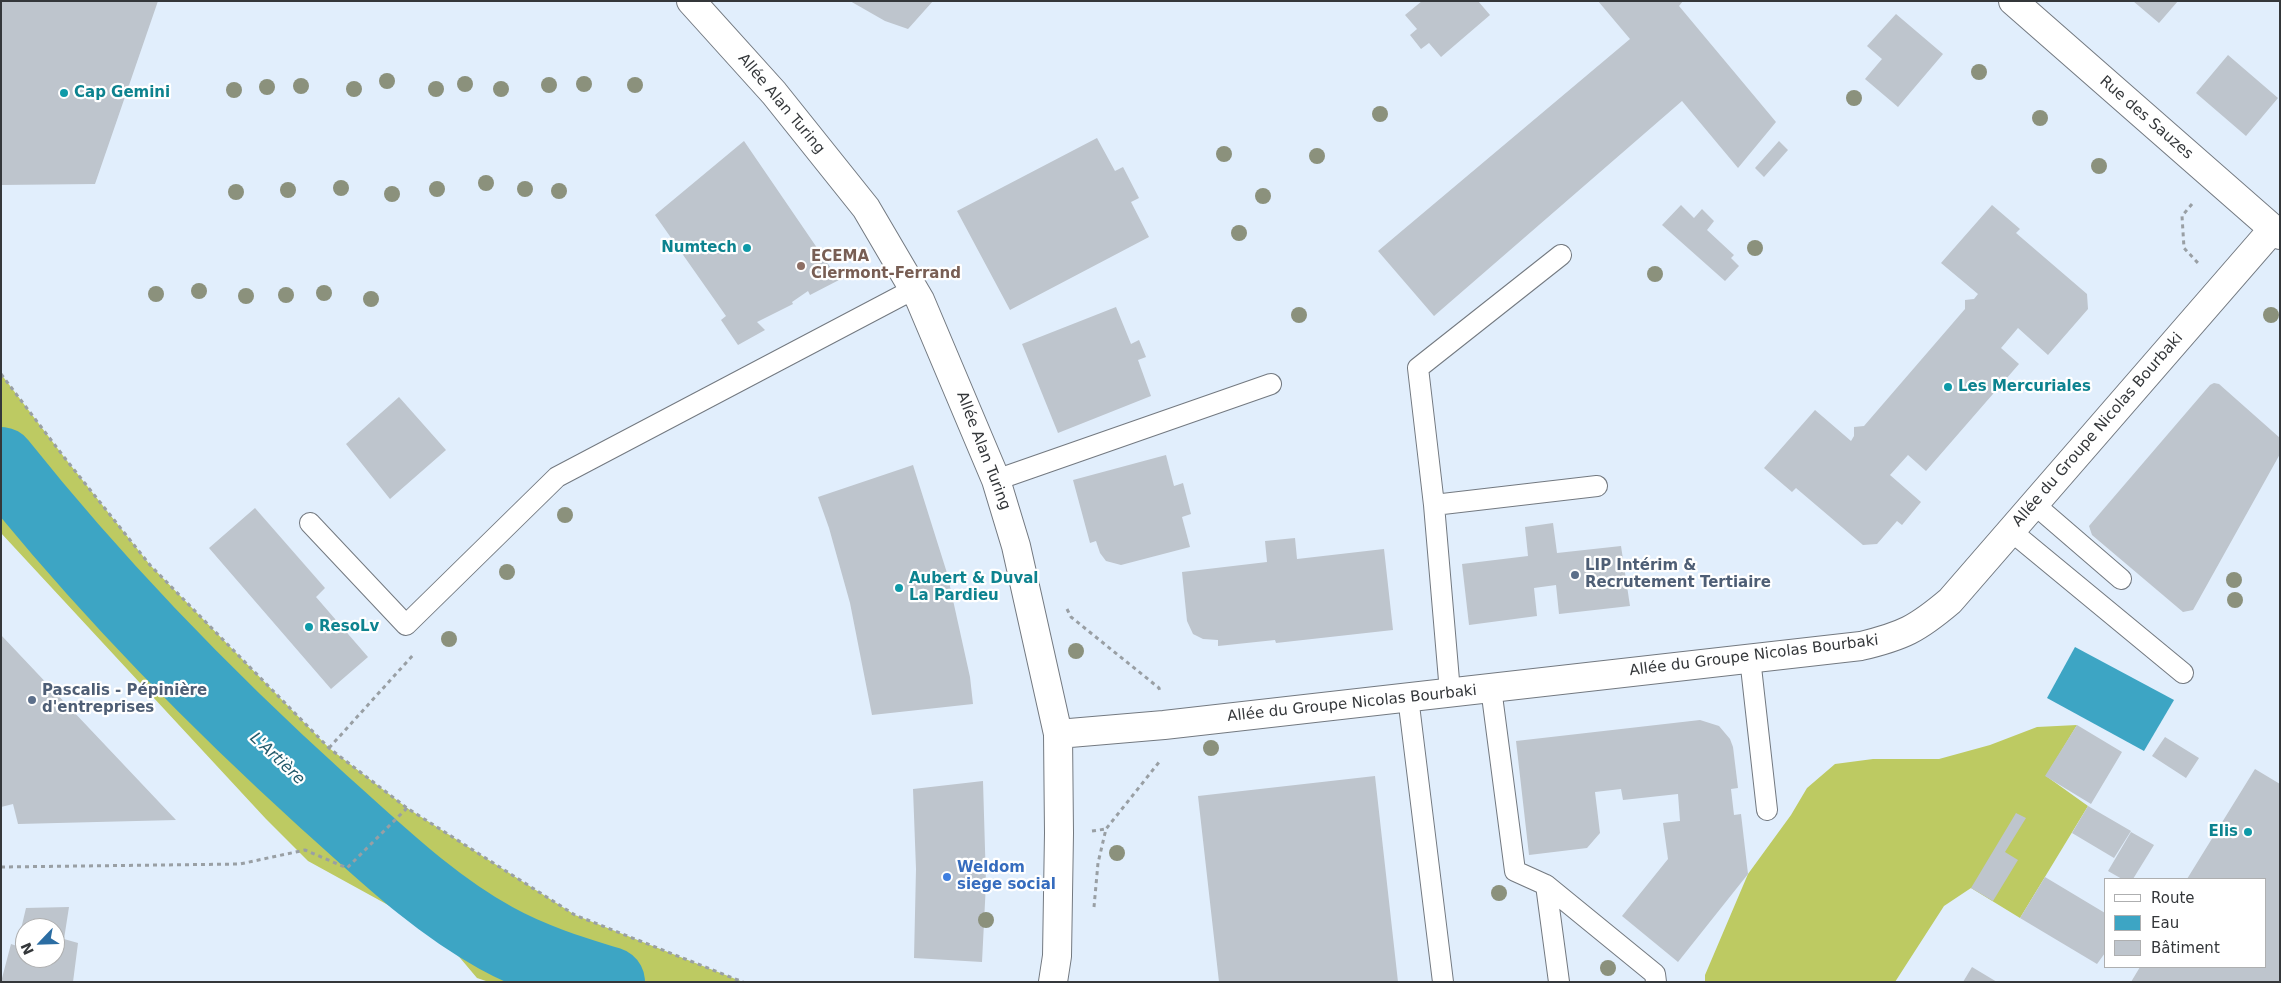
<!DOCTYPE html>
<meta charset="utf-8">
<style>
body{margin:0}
#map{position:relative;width:2281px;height:983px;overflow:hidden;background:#eff7fe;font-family:"DejaVu Sans",sans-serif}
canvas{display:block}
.frame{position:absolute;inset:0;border:2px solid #34373a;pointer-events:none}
.legend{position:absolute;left:2104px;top:878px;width:162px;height:90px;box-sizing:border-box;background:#fff;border:1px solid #aeafb0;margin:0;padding:6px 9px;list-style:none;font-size:15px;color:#34373a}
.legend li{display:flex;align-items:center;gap:10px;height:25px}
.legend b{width:25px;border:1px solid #aeafb0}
.north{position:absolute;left:15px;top:918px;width:50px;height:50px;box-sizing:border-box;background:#fff;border:1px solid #aeafb0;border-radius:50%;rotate:246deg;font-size:14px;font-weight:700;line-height:20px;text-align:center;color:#34373a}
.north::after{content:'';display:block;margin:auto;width:18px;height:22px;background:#2b6da3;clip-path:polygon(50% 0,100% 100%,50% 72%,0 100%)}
</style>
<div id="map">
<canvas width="2281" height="983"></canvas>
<div class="frame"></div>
<ul class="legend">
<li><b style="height:6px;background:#fff"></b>Route</li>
<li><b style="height:14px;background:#3da5c4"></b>Eau</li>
<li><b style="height:14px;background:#bec5cd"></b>Bâtiment</li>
</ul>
<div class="north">N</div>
</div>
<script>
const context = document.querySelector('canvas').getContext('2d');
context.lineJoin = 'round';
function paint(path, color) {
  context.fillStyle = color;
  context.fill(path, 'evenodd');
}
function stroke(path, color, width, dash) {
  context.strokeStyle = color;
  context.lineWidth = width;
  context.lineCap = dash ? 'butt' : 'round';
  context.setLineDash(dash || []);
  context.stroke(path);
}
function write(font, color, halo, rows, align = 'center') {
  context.font = font + ' "DejaVu Sans",sans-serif';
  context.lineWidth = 4.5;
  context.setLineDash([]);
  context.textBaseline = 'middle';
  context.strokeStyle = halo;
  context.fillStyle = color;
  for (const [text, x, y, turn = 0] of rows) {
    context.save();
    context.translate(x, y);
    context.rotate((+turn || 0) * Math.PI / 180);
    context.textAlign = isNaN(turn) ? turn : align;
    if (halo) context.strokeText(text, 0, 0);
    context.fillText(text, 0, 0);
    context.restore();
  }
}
const built = new Path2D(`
 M1,1H2280V982H1ZM2105,879H2265V967H2105ZM25,928H55V958H25Z`);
const forest = new Path2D(`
 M1,374L64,457L150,565L329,748L407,808L575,915L743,982H489L477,978L439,933L308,861L266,819L1,533Z
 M2077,725L2046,776L2088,806L2020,918L1971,888L1944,906L1895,982H1705V975L1748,874L1791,815L1807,788L1835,764L1873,759H1939L1990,745L2037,727Z`);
const water = new Path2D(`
 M2075,647L2174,700L2144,751L2047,698Z`);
const river = new Path2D(`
 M1,462C99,585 207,696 324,802C378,850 432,903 496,938C532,958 571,970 610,982`);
const building = new Path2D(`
 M1,1H158L95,184L1,185Z
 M850,1H933L908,29L885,21Z
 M1422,1H1478L1490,15L1441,57L1429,43L1421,49L1410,35L1417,29L1405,15Z
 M1598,1H1683L1679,6L1776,122L1738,168L1682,101L1434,316L1378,251L1630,39Z
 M2133,1H2178L2159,23Z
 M1896,14L1943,54L1898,107L1865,79L1882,59L1867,46Z
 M2228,55L2278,98L2246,136L2196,93Z
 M1097,138L1115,171L1123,167L1139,198L1131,202L1149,237L1010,310L957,211Z
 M744,141L839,280L810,295L808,291L792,302L793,304L757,322L765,330L738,345L721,320L726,316L655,215Z
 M1779,141L1788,150L1764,177L1755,168Z
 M1681,205L1694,218L1702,209L1714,221L1707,230L1734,255L1731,258L1739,266L1725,281L1662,225Z
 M1992,205L2020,229L2016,233L2087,294L2088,309L2048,355L2018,328L2001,348L2019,364L1926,471L1908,455L1890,475L1921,502L1902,525L1897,521L1877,544L1863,545L1796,488L1792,492L1764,468L1815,410L1851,441L1854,436V427L1864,426L1965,309V300L1974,299L1978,294L1941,263Z
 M1116,307L1131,344L1139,340L1146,357L1138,360L1151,396L1058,433L1022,344Z
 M2214,383L2219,384L2280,438V454L2193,610L2183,612L2092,535L2089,526L2210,385Z
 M399,397L446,450L390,499L346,444Z
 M1166,455L1174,486L1183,483L1191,514L1182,517L1190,547L1121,565L1106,561L1100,553L1096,541L1090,543L1073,480Z
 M913,465L947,573L970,677L973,704L872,715L850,603L829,528L818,497Z
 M255,508L325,588L316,597L368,657L331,689L209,548Z
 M1553,523L1557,553L1621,546L1630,606L1559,614L1556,585L1534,588L1537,616L1469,625L1462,564L1528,556L1525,527Z
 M1295,538L1297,559L1384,549L1393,630L1276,643L1275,640L1218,646V640L1203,639L1193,634L1187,621L1182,572L1267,562L1265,541Z
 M1,635L176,820L18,824L13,804L1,807Z
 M1700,720L1719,726L1730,739L1733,747L1738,788L1731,789L1734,815L1741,814L1748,874L1678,962L1622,916L1668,859L1663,823L1680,821L1678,794L1623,800L1621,789L1595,792L1600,833L1587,848L1529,855L1516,741Z
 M2077,725L2122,752L2091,804L2045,776Z
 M2165,737L2199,758L2186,778L2152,756Z
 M2255,769L2280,784V982H2131L2140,967H2265V879H2187Z
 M1375,776L1398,982H1219L1198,796Z
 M983,781L986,883L982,962L914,958L916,869L913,789Z
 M2088,806L2131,831L2114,858L2072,833Z
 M2016,813L2026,818L2005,852L2018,860L1993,901L1971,888Z
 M2131,832L2154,845L2133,879H2122L2108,871Z
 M2045,877L2105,913V953L2097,964L2020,918Z
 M69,907L64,939L78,943L73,982H1L11,944L17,946L26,908ZM25,928H55V958H25Z
 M1972,967L1997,982H1963Z`);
const path = new Path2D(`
 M2192,204L2182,216L2184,248L2198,263
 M1,374L64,457L150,565L329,748L407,808L575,915L743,982
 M1067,609L1071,617L1159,688L1160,692
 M329,748L414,654
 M1092,831L1106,829
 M1,867L240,864L305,850L347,868L407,808
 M1094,907L1098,863L1106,829L1160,761`);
const lane = new Path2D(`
 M996,480L1271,384
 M2034,504L2121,579
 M1434,505L1597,486
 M310,523L406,625L557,477L914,289
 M2011,531L2183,673
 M1750,658L1767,810
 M1491,688L1515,871L1546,885L1559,982
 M1450,692L1434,505L1418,368L1561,255
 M1408,697L1443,982
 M1546,885L1655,974L1656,982`);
const street = new Path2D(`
 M691,1L774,93L866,208L920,300L996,480L1016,546L1058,734L1059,833L1057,956L1053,982
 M2013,1L2280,235
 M1058,734L1164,725L1861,646C1903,636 1917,629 1950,601L2273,229`);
const trees = [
 [1979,72],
 [387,81],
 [465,84],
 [584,84],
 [549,85],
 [635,85],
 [301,86],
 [267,87],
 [354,89],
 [436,89],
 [501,89],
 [234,90],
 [1854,98],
 [1380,114],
 [2040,118],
 [1224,154],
 [1317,156],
 [2099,166],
 [486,183],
 [341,188],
 [437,189],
 [525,189],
 [288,190],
 [559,191],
 [236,192],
 [392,194],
 [1263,196],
 [1239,233],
 [1755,248],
 [1655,274],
 [199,291],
 [324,293],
 [156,294],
 [286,295],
 [246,296],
 [371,299],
 [1299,315],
 [2271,315],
 [565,515],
 [507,572],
 [2234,580],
 [2235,600],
 [449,639],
 [1076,651],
 [1211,748],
 [1117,853],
 [1499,893],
 [986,920],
 [1608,968]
];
const markers = [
 [64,93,5,"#0f9aa8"],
 [747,248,5,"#0f9aa8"],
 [801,266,5,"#8d6e63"],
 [1948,387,5,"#0f9aa8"],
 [1575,575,5,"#5c6f8a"],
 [899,588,5,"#0f9aa8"],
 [309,627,5,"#0f9aa8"],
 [32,700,5,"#5c6f8a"],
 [2248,832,5,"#0f9aa8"],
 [947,877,5,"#3f7fe0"]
];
const cultureNames = [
 ["Cap Gemini",74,93],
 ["Numtech",737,248,"right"],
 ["Les Mercuriales",1958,387],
 ["Aubert & Duval",909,579],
 ["La Pardieu",909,596],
 ["ResoLv",319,627],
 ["Elis",2238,832,"right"]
];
const streetNames = [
 ["Allée Alan Turing",781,104,50],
 ["Rue des Sauzes",2146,118,41],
 ["Allée du Groupe Nicolas Bourbaki",2098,430,-49],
 ["Allée Alan Turing",983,451,69],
 ["Allée du Groupe Nicolas Bourbaki",1754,656,-7],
 ["Allée du Groupe Nicolas Bourbaki",1352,704,-6]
];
const educationNames = [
 ["ECEMA",811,257],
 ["Clermont-Ferrand",811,274]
];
const serviceNames = [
 ["LIP Intérim &",1585,566],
 ["Recrutement Tertiaire",1585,583],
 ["Pascalis - Pépinière",42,691],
 ["d'entreprises",42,708]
];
const shopNames = [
 ["Weldom",957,868],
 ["siege social",957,885]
];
const waterNames = [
 ["L'Artière",277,759,43]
];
paint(built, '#e1eefc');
paint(forest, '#bdca62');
paint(water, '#3da5c4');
stroke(river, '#3da5c4', 70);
paint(building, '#bec5cd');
stroke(lane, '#737980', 22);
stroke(street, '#737980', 30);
stroke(path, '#999fa4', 3, [4, 4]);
stroke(lane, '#fff', 20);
stroke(street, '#fff', 28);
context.fillStyle = '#8b917c';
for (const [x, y] of trees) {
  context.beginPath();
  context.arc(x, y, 8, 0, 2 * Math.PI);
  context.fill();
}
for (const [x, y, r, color] of markers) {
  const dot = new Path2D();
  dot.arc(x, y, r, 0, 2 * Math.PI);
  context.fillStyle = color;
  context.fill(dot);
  stroke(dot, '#fff', 2);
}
write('bold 15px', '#0d838f', '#fff', cultureNames, 'left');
write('15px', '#34373a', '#fff', streetNames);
write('bold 15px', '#785e54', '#fff', educationNames, 'left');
write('bold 15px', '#4e5e75', '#fff', serviceNames, 'left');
write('bold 15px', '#366cbe', '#fff', shopNames, 'left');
write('italic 16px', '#235b6c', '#fff', waterNames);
</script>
